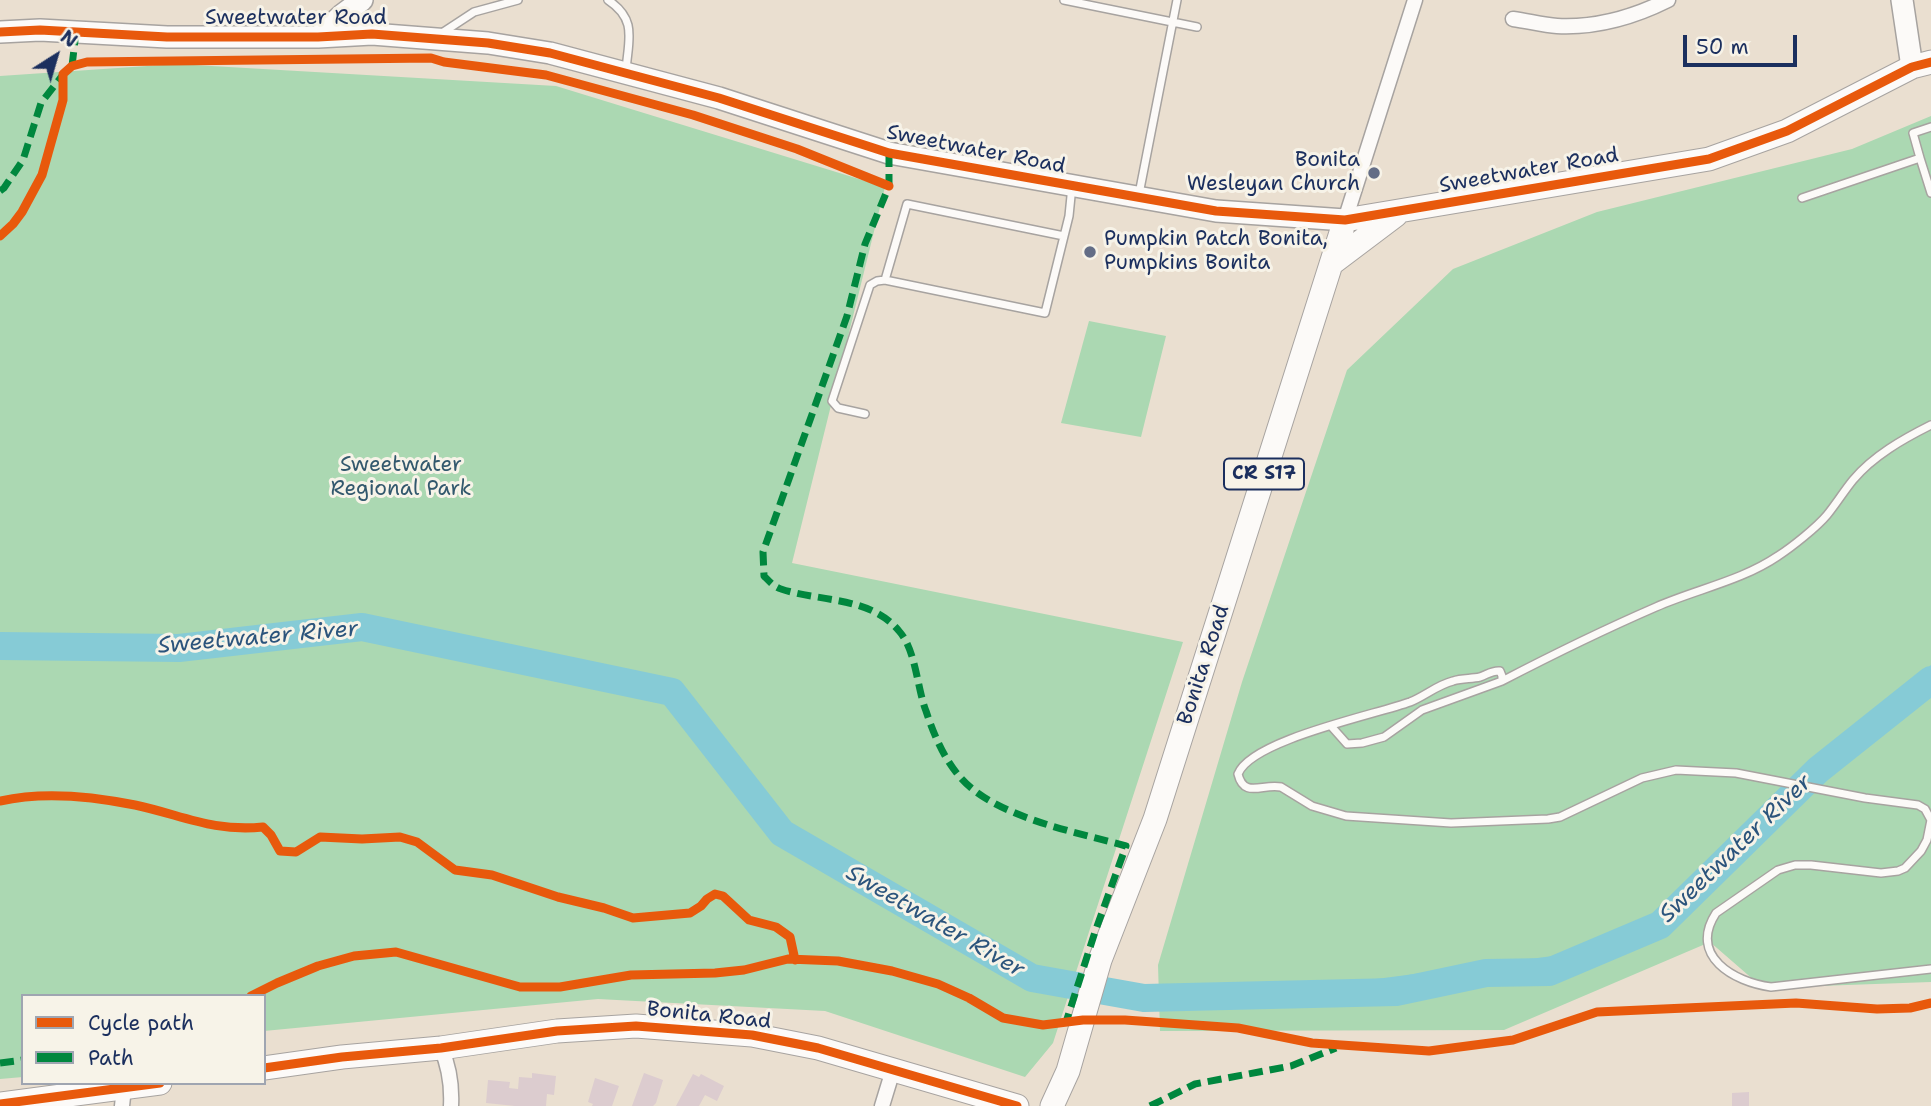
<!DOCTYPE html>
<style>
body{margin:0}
#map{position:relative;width:1931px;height:1106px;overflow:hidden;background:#eadfd0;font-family:"Shantell Sans",sans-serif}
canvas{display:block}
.legend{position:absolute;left:21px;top:994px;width:245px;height:91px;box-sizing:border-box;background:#f7f3e8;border:2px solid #9fa5b1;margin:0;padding:9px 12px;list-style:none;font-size:21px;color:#1b2f5e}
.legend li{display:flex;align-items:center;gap:14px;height:35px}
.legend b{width:35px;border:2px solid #9fa5b1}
.north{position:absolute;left:21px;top:21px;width:70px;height:70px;-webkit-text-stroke:5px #f7f3e8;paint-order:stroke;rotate:37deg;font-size:19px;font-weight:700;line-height:28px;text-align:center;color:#1b2f5e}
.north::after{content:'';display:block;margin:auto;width:24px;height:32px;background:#1b2f5e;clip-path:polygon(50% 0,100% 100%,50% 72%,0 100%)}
.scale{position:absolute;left:1683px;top:35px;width:114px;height:32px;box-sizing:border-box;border:4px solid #1b2f5e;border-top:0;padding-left:9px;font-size:21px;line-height:24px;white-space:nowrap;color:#1b2f5e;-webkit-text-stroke:5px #f7f3e8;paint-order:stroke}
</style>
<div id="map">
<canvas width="1931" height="1106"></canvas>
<ul class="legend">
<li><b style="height:9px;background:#e8590c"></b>Cycle path</li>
<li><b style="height:9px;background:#00873e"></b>Path</li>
</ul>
<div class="north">N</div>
<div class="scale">50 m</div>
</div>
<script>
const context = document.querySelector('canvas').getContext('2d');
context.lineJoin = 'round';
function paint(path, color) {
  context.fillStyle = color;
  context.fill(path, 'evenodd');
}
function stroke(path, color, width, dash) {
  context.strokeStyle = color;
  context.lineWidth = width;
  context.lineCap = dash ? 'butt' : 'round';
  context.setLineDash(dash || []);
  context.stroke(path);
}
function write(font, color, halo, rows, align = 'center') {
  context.font = font + ' "Shantell Sans",sans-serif';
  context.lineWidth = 6;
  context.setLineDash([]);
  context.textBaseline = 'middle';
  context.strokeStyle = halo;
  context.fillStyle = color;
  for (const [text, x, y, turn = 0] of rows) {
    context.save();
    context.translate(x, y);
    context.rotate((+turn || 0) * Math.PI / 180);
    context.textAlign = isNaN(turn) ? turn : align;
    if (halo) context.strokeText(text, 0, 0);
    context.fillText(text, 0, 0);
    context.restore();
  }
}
const green = new Path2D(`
 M177,64L556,86L885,187L792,563L1183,642L1053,1043L1025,1077L825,1011L598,999L264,1031V996H23V1077L0,1079V76Z
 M1931,116V982L1763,988L1710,942L1504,1030L1160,1031L1158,965L1242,682L1347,370L1453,269L1597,212L1852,149Z
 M1089,321L1166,336L1141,437L1061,423Z`);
const water = new Path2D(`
 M1931,665V672L1758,822L1659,918L1567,959L1342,989L1175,993V985L1353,982L1568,954L1652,914L1753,818Z`);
const river = new Path2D(`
 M0,646L179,648L362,627L672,692L782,833L1032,978L1144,998L1396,992L1486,973L1549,972L1660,925L1818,770L1931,680`);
const building = new Path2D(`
 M532,1073L556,1076L554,1095L547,1094L546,1106H515L486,1103L488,1080L510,1082L509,1088L518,1089L519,1077L532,1078Z
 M644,1073L663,1080L656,1103L653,1106H632Z
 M693,1074L699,1077L701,1074L724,1086L717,1101L705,1095L699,1106H676Z
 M595,1078L619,1086L612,1106H592L593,1104L588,1102Z
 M1749,1092V1106H1732V1093Z`);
const lane = new Path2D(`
 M608,0C638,20 628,40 626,71
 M1064,0L1197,27
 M442,33L474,12L518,0
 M1920,158L1931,193
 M1139,194L1177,0
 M1802,198L1920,158L1913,133L1931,127
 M885,280L907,204L1064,236
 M865,414L838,408L832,401L870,285L877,281L885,280L1045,313L1069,216L1072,186
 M1502,681C1552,655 1603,630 1656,607C1697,589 1741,581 1778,556C1792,547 1817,527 1827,515C1836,504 1844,491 1853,480C1873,456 1903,439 1931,425
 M1331,726L1347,744L1362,743L1384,737L1422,710L1502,681V676L1500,671C1493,670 1488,674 1480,677C1471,679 1462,678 1453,681C1437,685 1425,696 1410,702C1374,715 1251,740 1238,774C1244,799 1263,783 1281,787L1312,806L1346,816L1451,823L1548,819L1560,817L1642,778L1676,770L1736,773L1865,798L1918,805L1925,809L1931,820L1927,840L1921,851L1905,868L1898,871L1881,873L1811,865H1795L1778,870L1716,913C1688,956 1734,982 1771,987L1931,969`);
const street = new Path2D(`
 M1513,19C1528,21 1543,25 1557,26C1596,28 1634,17 1668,0
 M1345,220L1415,0
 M441,1048C449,1066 452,1086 451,1106
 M122,1106L124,1088
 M882,1106L893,1070`);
const secondary = new Path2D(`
 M1902,0L1912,67
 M0,32L40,30L167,37H318L372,34L488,43L550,53L719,98L889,153L1216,211L1345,220
 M318,37L342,15L362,0`);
const primary = new Path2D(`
 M1331,264L1396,215
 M264,1068L342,1057L441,1048L557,1031L636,1026L752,1035L818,1048L1017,1106
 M0,1104L160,1083
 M1052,1106L1068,1071L1100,960L1155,819L1345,220L1709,159L1787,131L1912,67L1931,62`);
const quiet = new Path2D(`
 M72,66L76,32
 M889,153V186L865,244L847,316L763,552L764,576C769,581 774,587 781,589C820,602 870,596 899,631C916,650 917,688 926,711C934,735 944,759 960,777C994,817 1076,832 1126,846L1095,932L1066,1022
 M0,191L4,188L23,160L41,103L62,76
 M0,1063L23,1060
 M1150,1106L1195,1084L1291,1066L1336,1048`);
const cycleway = new Path2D(`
 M0,32L40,30L167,37H318L372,34L488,43L550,53L719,98L889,153L1216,211L1345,220L1709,159L1787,131L1912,67L1931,62
 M0,236L13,224L22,212L42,175L63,100V74L72,66L87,62L431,58L444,62L546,75L693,115L797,149L889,186
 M0,801C44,791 91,796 135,805C182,815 212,832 263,827L271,835L280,851L296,852L320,837L362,839L400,837L417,842L455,870L492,875L558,897L604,908L633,918L690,913L701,906L707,899L715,894L723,896L749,920L776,927L790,937L795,960
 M251,996L277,983L318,966L354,956L396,952L520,987H560L631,975L715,973L744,970L788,959L838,961L892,971L938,984L969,998L1003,1018L1043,1025L1083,1020H1125L1238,1028L1312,1043L1429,1051L1513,1040L1597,1012L1796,1003L1877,1009L1910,1008L1931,1003
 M264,1068L342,1057L441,1048L557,1031L636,1026L752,1035L818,1048L1017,1106
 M0,1104L160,1083`);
const markers = [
 [1374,173,7,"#636d86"],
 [1090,252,7,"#636d86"]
];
const shields = [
 [1264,474,80]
];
const shieldNames = [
 ["CR S17",1264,474]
];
const streetNames = [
 ["Sweetwater Road",296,19],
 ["Sweetwater Road",976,150,11],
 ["Sweetwater Road",1529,171,-10],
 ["Bonita Road",1204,665,-72],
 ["Bonita Road",709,1016,6]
];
const poiNames = [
 ["Bonita",1360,161],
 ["Wesleyan Church",1360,185],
 ["Pumpkin Patch Bonita,",1104,240,"left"],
 ["Pumpkins Bonita",1104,264,"left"]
];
const parkNames = [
 ["Sweetwater",401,466],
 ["Regional Park",401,490]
];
const waterNames = [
 ["Sweetwater River",258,638,-5],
 ["Sweetwater River",1736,849,-44],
 ["Sweetwater River",935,922,30]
];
paint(green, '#abd8b2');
paint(water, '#86cbd6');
stroke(river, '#86cbd6', 28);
paint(building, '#dccccf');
stroke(lane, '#a7a3a0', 10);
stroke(street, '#a7a3a0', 17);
stroke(secondary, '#a7a3a0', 24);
stroke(primary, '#a7a3a0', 25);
stroke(lane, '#fcfaf8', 7);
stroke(street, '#fcfaf8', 14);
stroke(secondary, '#fcfaf8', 21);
stroke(primary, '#fcfaf8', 23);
stroke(quiet, '#00873e', 7, [14, 7]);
stroke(cycleway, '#e8590c', 9);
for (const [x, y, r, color] of markers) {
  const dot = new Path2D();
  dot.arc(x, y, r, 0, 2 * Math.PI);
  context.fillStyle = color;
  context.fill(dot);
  stroke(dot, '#f7f3e8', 2.5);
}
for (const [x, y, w] of shields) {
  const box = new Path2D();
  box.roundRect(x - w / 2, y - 15.5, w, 31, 5);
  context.fillStyle = '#f7f3e8';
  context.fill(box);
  stroke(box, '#1b2f5e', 2);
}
write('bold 19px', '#1b2f5e', null, shieldNames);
write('21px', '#1b2f5e', '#f7f3e8', streetNames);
write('21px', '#1b2f5e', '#f7f3e8', poiNames, 'right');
write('21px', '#32586d', '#f7f3e8', parkNames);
write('italic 23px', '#2b547c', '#f7f3e8', waterNames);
</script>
